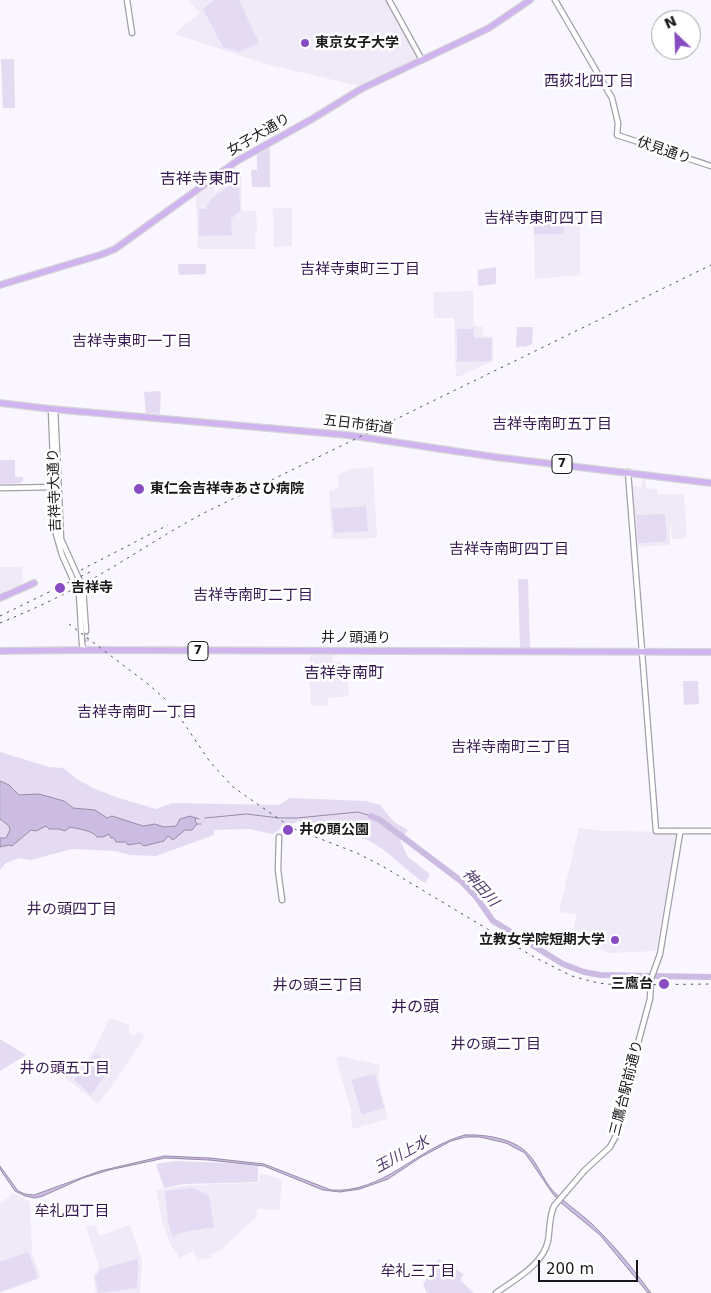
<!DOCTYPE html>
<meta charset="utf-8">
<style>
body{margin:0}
#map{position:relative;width:711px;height:1293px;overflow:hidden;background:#f9f6ff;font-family:"DejaVu Sans",sans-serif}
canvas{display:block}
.north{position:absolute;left:651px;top:10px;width:50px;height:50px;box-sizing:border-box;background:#fff;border:1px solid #a3a3a4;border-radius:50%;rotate:336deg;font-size:14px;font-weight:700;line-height:20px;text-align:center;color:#19181b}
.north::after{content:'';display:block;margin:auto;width:18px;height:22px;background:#874cc2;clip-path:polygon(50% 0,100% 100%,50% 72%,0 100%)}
.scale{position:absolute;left:538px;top:1260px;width:100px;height:22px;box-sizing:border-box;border:2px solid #19181b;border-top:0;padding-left:6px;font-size:15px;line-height:18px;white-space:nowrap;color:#19181b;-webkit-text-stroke:4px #fff;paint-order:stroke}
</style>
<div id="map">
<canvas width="711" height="1293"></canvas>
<div class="north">N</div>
<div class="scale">200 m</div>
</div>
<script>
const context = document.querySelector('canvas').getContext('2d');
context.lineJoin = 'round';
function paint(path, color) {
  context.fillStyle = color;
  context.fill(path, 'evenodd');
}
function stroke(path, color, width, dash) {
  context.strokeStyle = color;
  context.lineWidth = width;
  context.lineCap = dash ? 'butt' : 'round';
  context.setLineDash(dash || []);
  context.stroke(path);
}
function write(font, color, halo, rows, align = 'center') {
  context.font = font + ' "DejaVu Sans","Noto Sans JP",sans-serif';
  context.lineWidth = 5;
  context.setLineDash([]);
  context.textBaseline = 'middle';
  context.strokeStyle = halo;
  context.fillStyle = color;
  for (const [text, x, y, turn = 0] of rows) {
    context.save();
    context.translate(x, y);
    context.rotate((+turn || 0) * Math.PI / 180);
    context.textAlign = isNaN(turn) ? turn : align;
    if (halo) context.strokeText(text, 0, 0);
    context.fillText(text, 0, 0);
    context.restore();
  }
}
const built = new Path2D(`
 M188,0H387L419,58L359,86L266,64L174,34L200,13Z
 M241,173L242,211H256L257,231H255V249H198L196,194L215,180V192Z
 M292,208V246L274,247L273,208Z
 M533,209H551V215L580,217V275L535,279Z
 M473,291L474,326L483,327V336L493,337V361L458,377L456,376L454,318H434L433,292Z
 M373,467L377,538L332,539L329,491L334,490L339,486L338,474L351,469Z
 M642,478H645L646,488L657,489L658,495L684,494L687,538L672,539L670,520V545L635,547L631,486L642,487Z
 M0,567H22L23,581L21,584L0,594Z
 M310,655H333V662H343L344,666H346L349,696L328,698V706L311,705L309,675H311Z
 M579,828L605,831L677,832L656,951L609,953L587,943L578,936H572L577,914L559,912Z
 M110,1018L130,1025L128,1032L134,1037L138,1032L145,1036L124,1069L98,1104L64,1077L77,1062L83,1066L92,1053Z
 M340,1056L380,1065L378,1077L388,1119L352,1129L351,1110L336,1058Z
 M260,1173L280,1179L282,1181L279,1210L257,1209L256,1217L222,1249L211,1255V1258L198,1260L193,1251L180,1258L171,1246L162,1221L157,1190L190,1185L259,1183Z
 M13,1193L29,1201L30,1203L32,1253L41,1278L0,1293V1204Z
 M95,1225L99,1236L130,1225L142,1260L140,1293H96L93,1276L99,1268L86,1226Z`);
const green = new Path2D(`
 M214,0H239L259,43L239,52L223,47L203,9Z
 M1,59H14L15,108H3Z
 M267,147L270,148V187H252L251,170H257V153Z
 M233,183L239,185L240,211L231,219L232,235L199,236V209H206L210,200Z
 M534,211H550V216L563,217L564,234H534Z
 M178,264H206V274L179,275Z
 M496,267V284L478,286V270Z
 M517,327H533L532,344L525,347L521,346L516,348Z
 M457,329H474V338H492V361L457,362Z
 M161,391L160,414L146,413L144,392Z
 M0,460H15V477H23V481L20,483L0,484Z
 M366,506L368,531L334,533L332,509Z
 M665,514L667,540L661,542L638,543L636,515Z
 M518,579H528L530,649H520Z
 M698,681L699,704L684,705L683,681Z
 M0,752L49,767L63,768L77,779L93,788L119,798L156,809L172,803L279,805L290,798L366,801L380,805L394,822L408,830L400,840L408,857L430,874L425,883C405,871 390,851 369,841C355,834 340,835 324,832C316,830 307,825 299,821L286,826L283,824L279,830L273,834L249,829L214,830V835L156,856L130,855L115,851L72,849L31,860L19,858L6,863L0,870Z
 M0,1039L26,1055L0,1071Z
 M96,1054L112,1066L91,1095L74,1080Z
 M375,1074L384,1108L362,1115L351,1080Z
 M175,1161L228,1163L258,1166V1182L184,1184L164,1188L156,1164Z
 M193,1188L209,1196L214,1227L180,1233L173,1237L168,1223L165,1191Z
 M28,1252L38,1278L0,1292V1262Z
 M138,1259L137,1288L98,1293L95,1277L101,1269Z
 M438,1259L464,1274L460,1280L474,1293H427L423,1285Z`);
const water = new Path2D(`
 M0,781L9,785L19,795L39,794L64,801L73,808L95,810L107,818L112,816L143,826L155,824L164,827L176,826L180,819L190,816L196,818L195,821L197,824L192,830H185L173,840L168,836L164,841L144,846L140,843L128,845L126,842H116L114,838H111L109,834L103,837H97C92,830 78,829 70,827L65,831L59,829H49L46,826L36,831L31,830L12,846L9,845L0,847V838H6L10,830L9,826L0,819Z
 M465,1135C483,1134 510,1138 524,1150C537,1160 542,1179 553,1191C568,1206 587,1217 602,1234C620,1252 636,1273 651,1293H648L600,1235L560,1202L553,1194L525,1153L506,1143L480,1137H466L451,1141L421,1157L388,1179L360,1189L340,1192L323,1190L264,1166L209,1160L165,1158L109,1170L83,1178L43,1196L35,1198L25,1196L15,1191L0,1169V1166L18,1191L25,1194L34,1195L100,1171L164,1156L210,1158L264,1164L331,1190C383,1194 418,1147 465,1135Z`);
const stream = new Path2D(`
 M196,818L199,819
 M205,818L247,814L279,818H297L358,812L371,816
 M197,824H201`);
const river = new Path2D(`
 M371,816L380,820L461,881L477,898L493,921L563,964L584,972L600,975L711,977`);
const minorTunnel = new Path2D(`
 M86,631L87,644`);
const minor = new Path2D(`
 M127,0L132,33
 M389,0L422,60
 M555,0L612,98L618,123L617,135L711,166
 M51,409L56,534L62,555L79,593L82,644L84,650
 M55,409L61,539L83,588L86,631
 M628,472L656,831H711
 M0,488L57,487
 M279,837L278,870L282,900
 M496,1293C514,1280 543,1265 548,1241C550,1229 549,1217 554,1206L585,1170L610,1147L617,1134L628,1080L650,999L651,979L660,954L680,833L678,831`);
const major = new Path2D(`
 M0,285L100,255L115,249L237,161L312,119L361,89L489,28L530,0
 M0,403L51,409L347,435L495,457L711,483
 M0,598L34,583
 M0,651L84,650L711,652`);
const rail = new Path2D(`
 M81,570L168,525
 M0,616L92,571
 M0,623C32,610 64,595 94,578C131,557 166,533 204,513L711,265
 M69,624L148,684L165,699L179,716L210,762L233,787L292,828L357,853L384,867L534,957L572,976L598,983L617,985L711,984`);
const markers = [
 [305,43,5,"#874cc2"],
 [139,489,6,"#874cc2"],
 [60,588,6,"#874cc2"],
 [288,830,6,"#874cc2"],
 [615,940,5,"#874cc2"],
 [664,984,6,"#874cc2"]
];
const shields = [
 [562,464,20],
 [198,651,20]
];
const shieldNames = [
 ["7",562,464],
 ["7",198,651]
];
const poiNames = [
 ["東京女子大学",315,43],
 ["東仁会吉祥寺あさひ病院",150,489],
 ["吉祥寺",71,588],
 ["井の頭公園",299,830],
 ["立教女学院短期大学",605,940,"right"],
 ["三鷹台",653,984,"right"]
];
const streetNames = [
 ["女子大通り",259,135,-30],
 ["伏見通り",664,151,19],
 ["五日市街道",358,425,7],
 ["吉祥寺大通り",55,490,-92],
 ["井ノ頭通り",356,638],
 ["三鷹台駅前通り",627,1088,-76]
];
const neighbourhoodNames = [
 ["西荻北四丁目",589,82],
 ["吉祥寺東町四丁目",544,219],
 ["吉祥寺東町三丁目",360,270],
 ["吉祥寺東町一丁目",132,342],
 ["吉祥寺南町五丁目",552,425],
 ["吉祥寺南町四丁目",509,550],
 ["吉祥寺南町二丁目",253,596],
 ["吉祥寺南町一丁目",137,713],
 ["吉祥寺南町三丁目",511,748],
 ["井の頭四丁目",72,910],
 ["井の頭三丁目",318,986],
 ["井の頭二丁目",496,1045],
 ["井の頭五丁目",65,1069],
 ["牟礼四丁目",72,1212],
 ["牟礼三丁目",418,1272]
];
const waterNames = [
 ["神田川",480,888,48],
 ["玉川上水",402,1155,-29]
];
const quarterNames = [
 ["吉祥寺東町",200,180],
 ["吉祥寺南町",344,674],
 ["井の頭",415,1008]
];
paint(built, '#f0e9f8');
paint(green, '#e4dbf2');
paint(water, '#ccbce2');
stroke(water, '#968ba6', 1);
stroke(stream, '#968ba6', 1);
stroke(river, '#ccbce2', 6);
stroke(minorTunnel, '#d7d5dd', 4.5, [4.5, 2]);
stroke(minor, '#a39fa8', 7);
stroke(major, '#d6d5d6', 8);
stroke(minor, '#fff', 4.5);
stroke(major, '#cfb4ef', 5.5);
stroke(rail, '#545257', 1, [2.5, 5]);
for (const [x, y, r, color] of markers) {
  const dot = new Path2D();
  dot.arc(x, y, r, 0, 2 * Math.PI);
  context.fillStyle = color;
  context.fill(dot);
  stroke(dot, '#fff', 2);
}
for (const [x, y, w] of shields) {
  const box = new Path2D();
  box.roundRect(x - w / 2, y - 9.5, w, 19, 4);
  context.fillStyle = '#fff';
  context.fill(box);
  stroke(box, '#19181b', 1);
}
write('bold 12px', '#19181b', null, shieldNames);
write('bold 14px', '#19181b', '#fff', poiNames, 'left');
write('14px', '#19181b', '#fff', streetNames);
write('15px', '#341750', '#fff', neighbourhoodNames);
write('italic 15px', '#543d6f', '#fff', waterNames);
write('16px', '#341750', '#fff', quarterNames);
</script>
